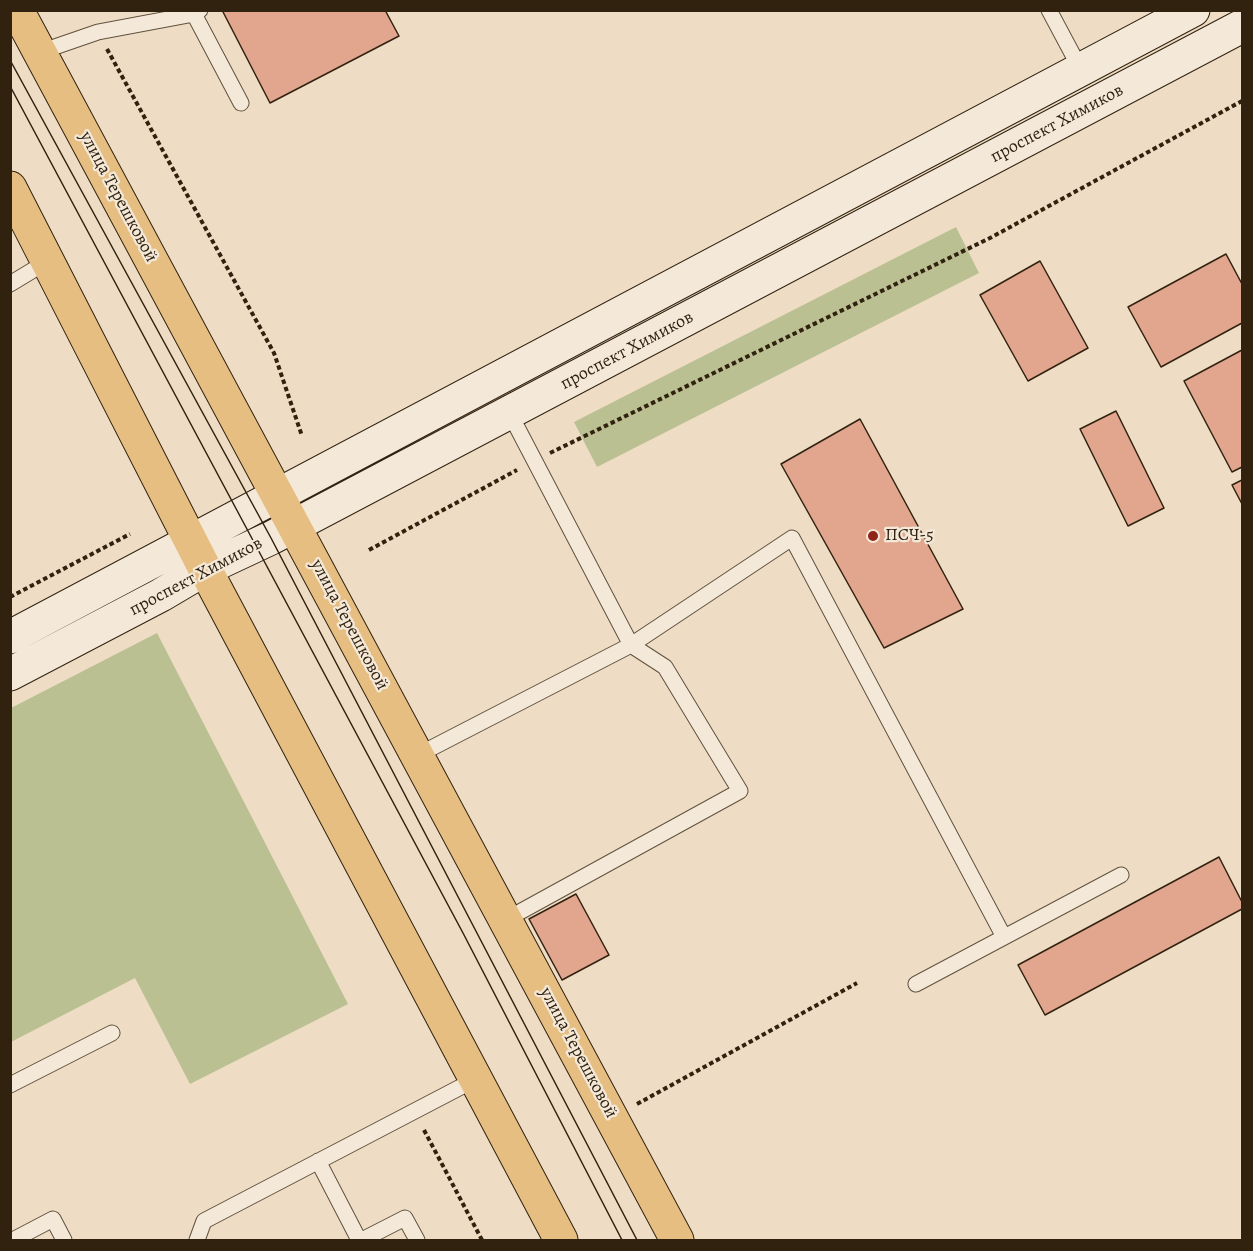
<!DOCTYPE html>
<meta charset="utf-8">
<style>
body{margin:0}
#map{position:relative;width:1253px;height:1251px;overflow:hidden;background:#eeddc4;font-family:Alegreya,serif}
canvas{display:block}
.frame{position:absolute;inset:0;border:12px solid #312210;pointer-events:none}
</style>
<div id="map">
<canvas width="1253" height="1251"></canvas>
<div class="frame"></div>
</div>
<script>
const context = document.querySelector('canvas').getContext('2d');
context.lineJoin = 'round';
function paint(path, color) {
  context.fillStyle = color;
  context.fill(path, 'evenodd');
}
function stroke(path, color, width, dash) {
  context.strokeStyle = color;
  context.lineWidth = width;
  context.lineCap = dash ? 'butt' : 'round';
  context.setLineDash(dash || []);
  context.stroke(path);
}
function write(font, color, halo, rows, align = 'center') {
  context.font = font + ' Alegreya,serif';
  context.lineWidth = 4.5;
  context.setLineDash([]);
  context.textBaseline = 'middle';
  context.strokeStyle = halo;
  context.fillStyle = color;
  for (const [text, x, y, turn = 0] of rows) {
    context.save();
    context.translate(x, y);
    context.rotate((+turn || 0) * Math.PI / 180);
    context.textAlign = isNaN(turn) ? turn : align;
    if (halo) context.strokeText(text, 0, 0);
    context.fillText(text, 0, 0);
    context.restore();
  }
}
const green = new Path2D(`
 M956,227L979,273L597,467L574,422Z
 M157,633L348,1004L190,1084L135,978L11,1042V708Z`);
const building = new Path2D(`
 M222,10H385L399,36L270,103Z
 M1226,254L1242,284V323L1161,367L1128,307Z
 M1040,261L1088,348L1028,381L980,295Z
 M1242,350V467L1232,472L1184,381Z
 M1116,411L1164,508L1128,526L1080,429Z
 M860,419L963,609L884,648L781,464Z
 M1242,480V504L1232,485Z
 M1219,857L1242,902V909L1045,1015L1018,965Z
 M576,894L609,955L562,980L529,919Z`);
const path = new Path2D(`
 M107,49L274,353L302,436
 M550,453L990,238L1242,101
 M369,550L517,470
 M10,597L130,534
 M637,1104L857,983
 M424,1130L482,1240`);
const lane = new Path2D(`
 M1049,10L1081,70
 M194,14L241,103
 M40,52L98,32L194,14L200,10
 M10,284L48,261
 M418,755L631,645L509,412
 M507,919L740,791L665,667L631,645L792,538L1004,937
 M916,984L1121,875
 M10,1085L112,1033
 M318,1161L359,1240
 M13,1240L53,1219L64,1240
 M197,1240L204,1221L476,1079
 M362,1240L405,1218L417,1240`);
const secondary = new Path2D(`
 M10,637L1193,10
 M10,674L161,595L205,569L271,538L1242,26`);
const primary = new Path2D(`
 M17,10L677,1240
 M10,188L205,569L561,1240`);
const tram = new Path2D(`
 M10,60L271,538L637,1240
 M10,86L463,933L622,1240`);
const markers = [
 [873,536,6,"#8f2418"]
];
const streetNames = [
 ["проспект Химиков",1057,124,-28],
 ["улица Терешковой",118,197,62],
 ["проспект Химиков",627,351,-28],
 ["проспект Химиков",196,577,-28],
 ["улица Терешковой",349,625,62],
 ["улица Терешковой",578,1053,62]
];
const poiNames = [
 ["ПСЧ-5",885,536]
];
paint(green, '#bbc092');
paint(building, '#e2a68e');
stroke(building, '#312210', 1.5);
stroke(lane, '#60513d', 17);
stroke(secondary, '#312210', 35);
stroke(primary, '#312210', 35);
stroke(path, '#312210', 4, [4.5, 3]);
stroke(lane, '#f4e9d9', 15);
stroke(secondary, '#f4e9d9', 33);
stroke(primary, '#e7be82', 33);
stroke(tram, '#312210', 1.5);
for (const [x, y, r, color] of markers) {
  const dot = new Path2D();
  dot.arc(x, y, r, 0, 2 * Math.PI);
  context.fillStyle = color;
  context.fill(dot);
  stroke(dot, '#f4e9d9', 2);
}
write('18px', '#312210', '#f4e9d9', streetNames);
write('18px', '#312210', '#f4e9d9', poiNames, 'left');
</script>
